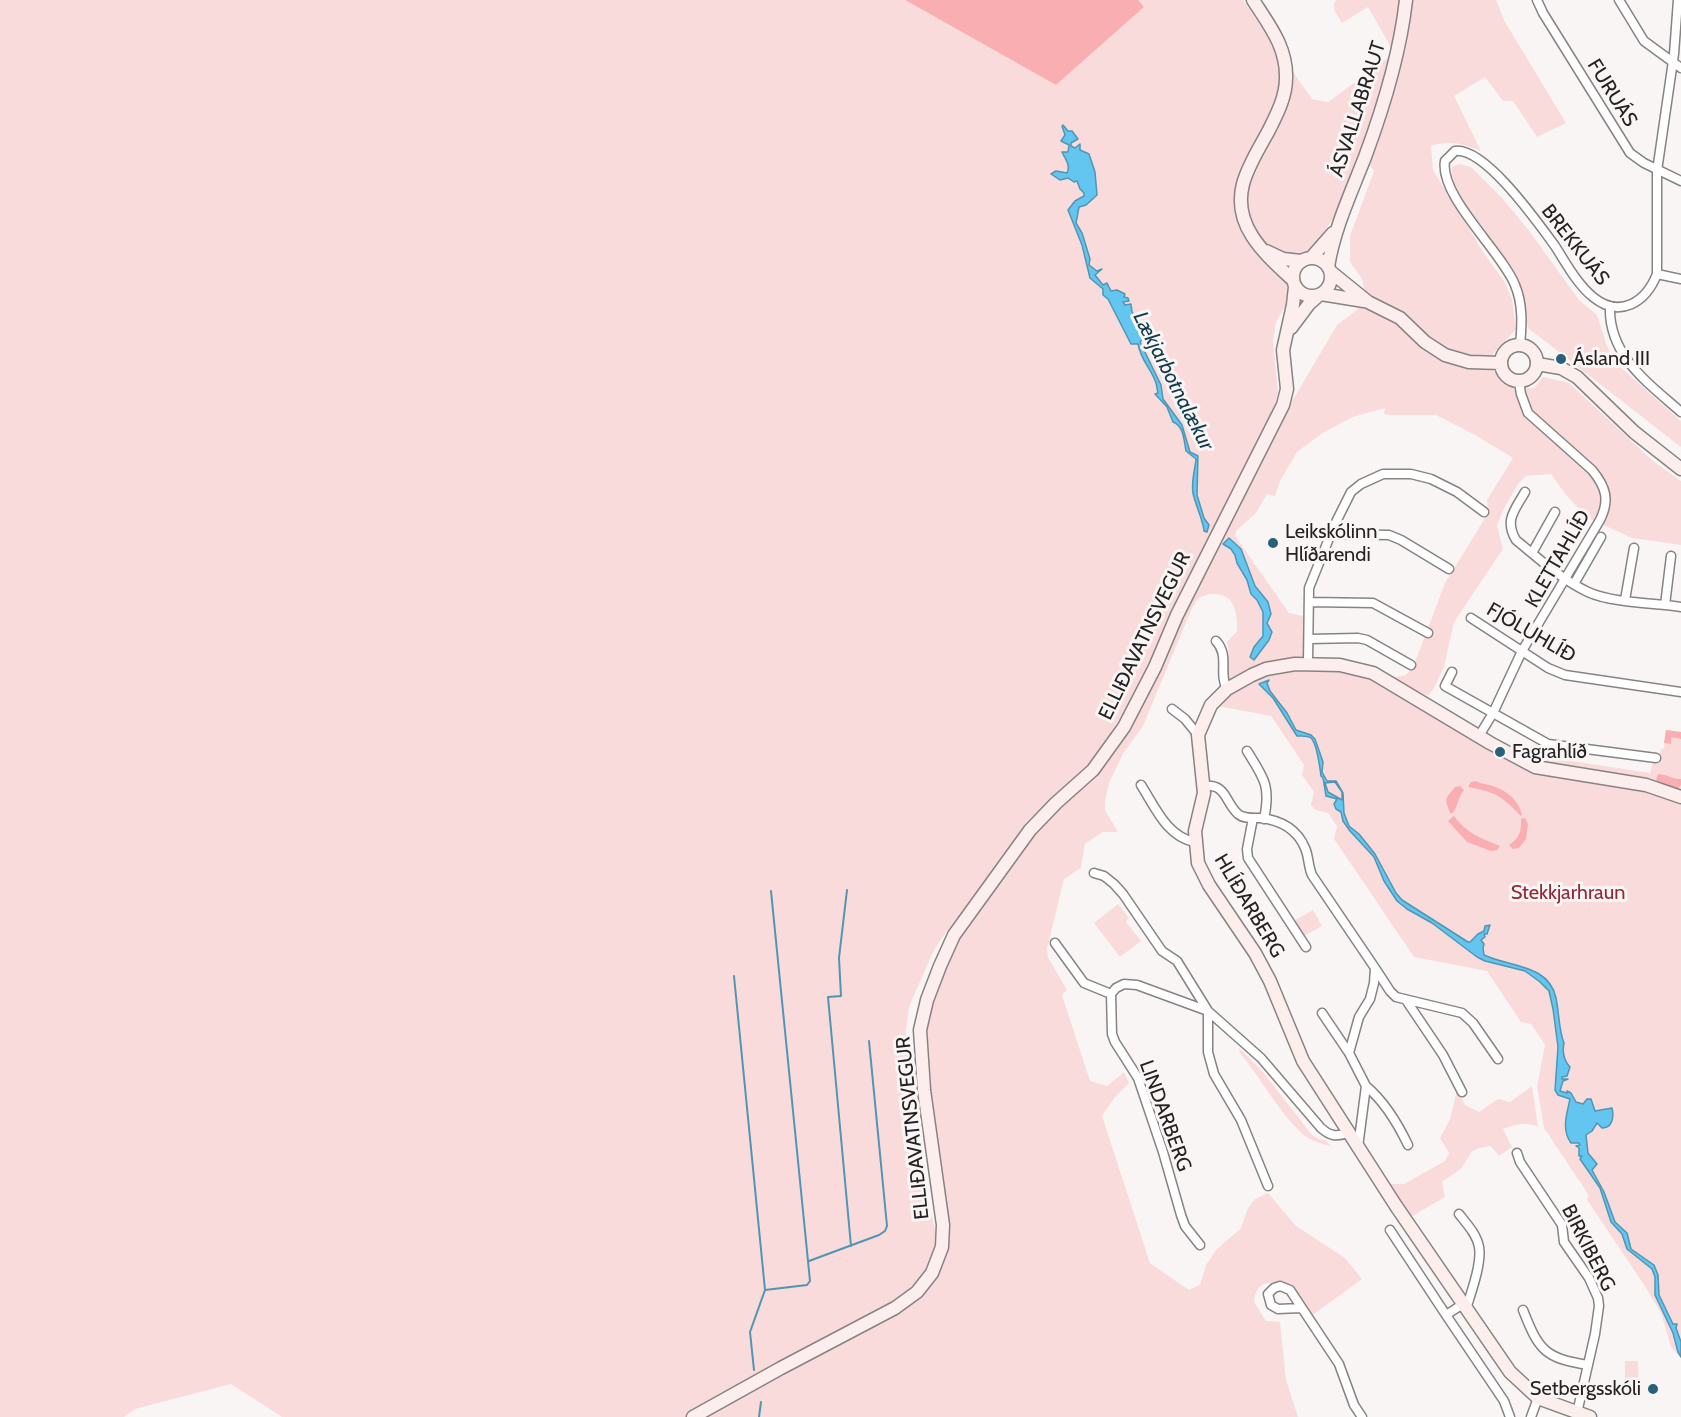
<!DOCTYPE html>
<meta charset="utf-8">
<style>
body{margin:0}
canvas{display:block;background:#faf5f5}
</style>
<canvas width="1681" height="1417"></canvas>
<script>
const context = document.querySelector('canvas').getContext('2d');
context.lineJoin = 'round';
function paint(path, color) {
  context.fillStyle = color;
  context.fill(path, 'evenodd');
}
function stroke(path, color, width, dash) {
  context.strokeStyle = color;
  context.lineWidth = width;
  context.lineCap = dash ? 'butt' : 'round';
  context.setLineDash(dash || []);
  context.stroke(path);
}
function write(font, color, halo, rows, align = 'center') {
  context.font = font + ' Cabin,sans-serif';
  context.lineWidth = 6;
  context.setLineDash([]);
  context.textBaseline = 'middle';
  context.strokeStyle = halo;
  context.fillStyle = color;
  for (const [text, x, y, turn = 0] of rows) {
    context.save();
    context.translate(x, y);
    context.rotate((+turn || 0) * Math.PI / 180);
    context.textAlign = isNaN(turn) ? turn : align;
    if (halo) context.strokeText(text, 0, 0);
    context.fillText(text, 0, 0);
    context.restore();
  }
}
const green = new Path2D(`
 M0,0H905L1056,85L1144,7L1138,0H1243L1312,99L1328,102L1392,55V49L1368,7L1342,23L1334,10V3L1337,0H1496L1505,22L1566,123L1537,137L1513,101H1503L1485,77L1454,96L1481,151C1464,144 1449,140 1431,146L1433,170L1485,255L1504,281L1512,299L1516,329L1493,354L1494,372L1514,389L1534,388L1543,377L1569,383L1653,461L1681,481V545L1632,538L1588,518L1566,495L1551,474L1526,476L1518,484L1503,510L1497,526L1503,549L1454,622L1444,667L1434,688L1428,696L1392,678L1406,675L1414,665L1445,583L1485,518L1488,511L1487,500L1513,458L1475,435L1436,415H1388L1384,414L1385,408L1353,417L1324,432L1297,452L1280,481L1275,496L1267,494L1256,513L1237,530L1235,536L1289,613L1303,616L1304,619V658L1373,677L1524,767L1652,790L1681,801V1358L1671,1347L1661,1313L1645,1286L1587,1200L1588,1194L1544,1128L1537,1086L1545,1045L1531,1024L1521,1022L1487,971L1414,957L1334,839L1337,826L1328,813L1315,810L1311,805L1314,792L1302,775L1304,765L1271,716L1218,706L1237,689C1215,673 1234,664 1227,642L1237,631C1237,622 1237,612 1232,603C1227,593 1210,592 1201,597C1197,599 1195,604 1192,608L1143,726L1123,754L1109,783L1105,802V810L1118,832H1103L1085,844L1081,868L1064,879L1047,949L1048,957L1067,990L1062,995L1090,1081L1107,1086L1124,1072L1129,1083L1115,1097L1102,1116L1150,1263L1189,1290L1200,1285L1206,1265L1216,1250L1241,1228L1248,1208L1255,1199L1268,1193L1296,1226L1345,1258L1362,1279L1310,1317L1299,1297L1287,1284C1268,1282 1257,1280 1254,1302L1266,1321L1280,1322L1286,1380L1298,1417H699L896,1309L940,1255L935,1196L927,1156L914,1033L918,1009L931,973L1023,840L1096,768L1271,437L1337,325L1357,310L1365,292L1362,279L1350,262V236L1374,171L1360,152L1336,215L1312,248L1290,298L1276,322L1273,341L1278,393L1273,409L1212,540L1122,715L1092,761L1027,821L970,902L946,932L933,952L909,1007L906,1030L914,1121L922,1172L935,1229V1245L929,1263L921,1277L908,1290L891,1302L686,1417H282L231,1384L135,1409L124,1417H0ZM1145,336L1140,343L1161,385L1163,399L1182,425L1190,452L1199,459C1198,482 1194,504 1209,525L1207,532C1199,520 1192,498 1193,482C1193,474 1196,466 1196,459L1186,451C1184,441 1184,426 1173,422L1167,407L1155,394L1158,393C1157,390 1157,386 1156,383C1151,367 1142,363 1139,344H1135Z
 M1459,164L1471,167L1502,198L1527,228L1579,300L1597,315L1607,346L1616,363L1681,421V447L1528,328C1525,308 1519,285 1509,266C1497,244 1448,191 1452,167Z
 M1666,730L1681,732V794L1545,764L1515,752L1516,745L1533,755L1650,773L1653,763L1659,758L1661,749L1664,748Z
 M1118,904L1129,918L1126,922L1141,941L1120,957L1094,923Z
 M1313,910L1322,926L1304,936L1295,920Z
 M1239,1048L1263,1072L1312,1135L1319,1139L1325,1140L1331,1146C1322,1144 1313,1142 1305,1136C1280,1115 1261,1078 1240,1053Z
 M1532,1086L1538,1127C1525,1121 1516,1124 1503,1129L1512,1147L1499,1156L1491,1146C1467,1150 1474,1151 1462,1167C1457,1173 1448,1177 1442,1182L1445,1197L1409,1218L1388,1184H1404L1445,1161L1449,1153L1440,1138L1450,1119L1457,1090L1465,1105L1479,1112L1498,1099L1510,1102Z
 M1625,1361H1638L1639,1389H1625Z`);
const forest = new Path2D(`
 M905,0H1138L1144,7L1056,85Z
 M1666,730L1681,732V739L1671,737V744L1664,743Z
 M1658,774C1667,774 1671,779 1681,779V785L1677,790L1658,782L1656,780Z
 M1476,781C1481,784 1485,784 1490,785C1506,790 1517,798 1522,814L1521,816C1500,795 1498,793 1468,787L1471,782Z
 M1460,786L1464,790C1458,797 1458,806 1453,813H1450L1446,802L1447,797L1455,787Z
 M1454,816C1465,832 1482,839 1500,846L1497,850L1491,851L1467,842L1448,821Z
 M1525,818L1528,824L1526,839L1519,848L1513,849L1509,845C1519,839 1522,830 1521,819Z`);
const water = new Path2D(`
 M1063,125L1068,131H1072L1078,139L1071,143V146L1075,148L1080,144V150L1089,154L1095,172L1097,195L1086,205L1079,207L1076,223L1082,233L1090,259L1089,265L1097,271L1102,269L1095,275L1103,285L1107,283L1111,291L1117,290L1125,294L1124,297L1128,298L1129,301L1123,302L1125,305L1131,304L1132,312L1139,322H1141L1145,332H1151L1140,342L1161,385L1163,399L1182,425L1190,452L1198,456L1197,495L1204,518L1209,525L1207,532L1204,531C1204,523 1195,504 1193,493C1191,481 1195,470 1196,459L1186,451C1184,441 1184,426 1173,422L1167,407L1155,394L1158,393C1157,389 1157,386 1156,383C1151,368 1141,361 1138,344H1131L1108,299L1103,295V289L1090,278L1082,245L1068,210L1075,201L1084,196V193L1080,189L1077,181L1074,182L1068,178L1060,180L1051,174L1056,171L1067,173C1071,165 1065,159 1062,152H1068L1069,145L1061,141L1065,135L1062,126Z
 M1229,538L1241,549L1255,586L1268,602L1271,614L1267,623L1272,632L1269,640L1254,660L1250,657L1254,647L1263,636V612L1257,600L1251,594L1247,580L1237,563L1235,555L1231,549L1223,544Z
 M1269,680L1267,683L1270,691L1287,713L1296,730L1311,735L1315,739L1323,762L1322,772L1327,781H1336L1343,793L1344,813L1349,826L1359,834L1375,854L1396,893L1402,900L1468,942H1470L1478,934L1484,931L1485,926L1490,925L1487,934H1484L1485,937L1481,940L1484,944L1483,948L1484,955C1509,967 1549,964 1556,998C1559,1012 1559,1032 1564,1043C1562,1051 1564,1061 1570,1067L1567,1076L1562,1077V1079H1568L1563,1081L1560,1091L1567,1093V1091L1571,1093L1576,1102L1583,1104L1587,1099H1591L1595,1111L1612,1108C1614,1116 1613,1128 1602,1128L1597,1123L1592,1131L1586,1135L1588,1153L1597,1164L1592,1170L1604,1192L1615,1222L1627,1233L1631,1249L1654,1265L1658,1275L1659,1295L1673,1324H1677L1676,1328L1681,1342V1357L1678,1352L1673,1333L1655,1295V1277L1652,1269L1627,1249L1622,1234L1611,1222L1600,1188L1580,1159L1582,1156H1579V1148L1576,1146L1580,1145L1579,1143H1571C1561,1129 1567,1114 1570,1099L1558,1095L1555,1090L1558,1047L1553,1009L1549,991L1540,982L1525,971L1485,961L1477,957L1432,923L1407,909L1397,901L1384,881L1374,857L1350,831L1343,821L1341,812L1336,809L1334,804L1337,799L1326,796L1323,778L1321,776C1320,768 1317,744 1311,738C1307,735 1301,736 1297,736L1273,698L1259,684ZM1335,782L1342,792V800L1328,792L1325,783Z`);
const stream = new Path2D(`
 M847,890L839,958L841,996L828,997L851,1246
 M734,976L765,1290L750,1332L754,1370
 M809,1261L879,1235L885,1231L887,1226L869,1041
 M765,1290L807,1285L810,1281L771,891
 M759,1417L761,1402`);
const street = new Path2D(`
 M1537,0L1543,13L1630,153L1644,163L1681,181
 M1619,0L1644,41L1681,68
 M1657,274L1681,279
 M1610,306C1608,355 1648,383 1681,412
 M1520,345C1522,325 1523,304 1515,285C1502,252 1439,196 1445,161L1455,151C1485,147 1538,223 1555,246C1566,263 1577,284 1593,297C1620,319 1646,302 1657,274V171L1674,54L1678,0
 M1525,492C1515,510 1504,520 1516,540C1538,558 1562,580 1588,592C1612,603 1654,603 1681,607
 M1330,534L1389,535L1401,540L1449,569
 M1532,553L1555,512
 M1574,584L1601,537
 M1625,600L1634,548
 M1310,602L1373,603L1428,633
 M1665,605L1671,556
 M1471,618L1548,668L1565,675L1681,692
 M1309,639L1358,638L1367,640L1411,665
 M1216,641C1230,656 1218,673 1227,689
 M1308,663L1309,588L1334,526L1351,492L1361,484L1383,474H1411L1431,479L1457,492L1484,512
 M1452,672L1445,686L1548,744L1656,758
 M1172,709L1185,719L1198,735
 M1479,736L1493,713L1522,651L1600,520C1610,500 1606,487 1592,470L1528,413L1521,394L1519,382
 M1247,751C1264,778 1271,786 1264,819
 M1141,785C1155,807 1167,837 1195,842
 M1204,786C1227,784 1224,801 1238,814C1244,819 1252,818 1260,818C1280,820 1297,829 1305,848C1309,857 1308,866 1312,875L1375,968L1374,983L1370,999L1359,1017L1349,1053L1366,1086L1358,1147
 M1253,818L1247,849L1248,858L1306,947
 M1094,873L1104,876L1114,884L1123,894L1162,951L1177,961L1208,1011V1052L1214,1074L1241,1120L1268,1186
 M1055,943L1084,983L1111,994
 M1375,968L1390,991L1396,997L1462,1013L1473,1023L1498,1059
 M1406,1000L1443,1055L1462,1092
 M1322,1013L1349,1053
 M1366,1086C1385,1102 1398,1124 1408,1145
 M1517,1153L1520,1162L1562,1225L1564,1242L1589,1278L1598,1298L1599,1306L1595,1334L1577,1413
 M1459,1214C1467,1224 1477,1235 1479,1247C1482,1263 1471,1293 1466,1309
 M1390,1230L1446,1315
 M1200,1245L1185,1226L1181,1215L1163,1152L1138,1078L1115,1042L1112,1034L1111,994L1116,988L1124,984L1137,985L1208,1011L1261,1058L1321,1128C1330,1136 1336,1137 1348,1133
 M1463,1304L1446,1315L1504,1401L1510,1417
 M1301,1308L1278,1309L1271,1305L1268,1294L1274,1288L1280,1286L1290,1290L1339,1364L1354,1405L1362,1417
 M1523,1310C1539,1351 1545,1358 1588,1365
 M1531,1417L1538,1398`);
const secondary = new Path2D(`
 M1253,0C1269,25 1287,47 1286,78C1286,97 1277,114 1269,130C1260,147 1248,165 1243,184C1232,226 1265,254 1293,280
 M1266,251L1283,259L1301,261
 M1293 277a19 19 0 1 1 38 0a19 19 0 1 1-38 0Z
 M1311,258L1333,233
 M1328,267C1334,229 1351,193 1365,157C1384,106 1400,54 1406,0
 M1331,272L1368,302L1400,318L1425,342L1445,355L1469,362L1501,363
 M1321,294L1364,301
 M1291,328L1309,304L1319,295
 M1501 363a18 18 0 1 1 36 0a18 18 0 1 1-36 0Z
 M1537,364L1561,368L1577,377L1634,432L1681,469
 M693,1417L781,1368L895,1308L917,1292L932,1273L942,1247L943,1225L924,1090L920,1030L927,1000L940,966L954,935L1030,830L1056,803L1093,770L1124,727L1155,667L1177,615L1283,405L1287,389L1283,350L1293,305L1295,287
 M1590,1417L1538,1398L1510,1372L1396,1206L1303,1061L1270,981L1255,953L1209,885L1198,863L1195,831L1204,793L1198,735L1211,705L1227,689L1252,675L1266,669L1295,664L1340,665L1373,673L1490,743L1535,767L1646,785L1681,797`);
const markers = [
 [1561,359,6,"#27627a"],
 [1273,543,6,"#27627a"],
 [1500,752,6,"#27627a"],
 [1653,1389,6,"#27627a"]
];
const streetNames = [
 ["FURUÁS",1612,93,58],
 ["ÁSVALLABRAUT",1358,109,-72],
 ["BREKKUÁS",1575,245,52],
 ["KLETTAHLÍÐ",1558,559,-60],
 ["FJÓLUHLÍÐ",1531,633,30],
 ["ELLIÐAVATNSVEGUR",1145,636,-64],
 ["HLÍÐARBERG",1249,906,59],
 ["LINDARBERG",1165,1116,70],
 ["ELLIÐAVATNSVEGUR",913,1128,-96],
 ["BIRKIBERG",1588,1248,63]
];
const poiNames = [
 ["Ásland III",1573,359],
 ["Leikskólinn",1285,532],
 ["Hlíðarendi",1285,555],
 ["Fagrahlíð",1512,752],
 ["Setbergsskóli",1641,1389,"right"]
];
const parkNames = [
 ["Stekkjarhraun",1568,893]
];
const waterNames = [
 ["Lækjarbotnalækur",1173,381,63]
];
paint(green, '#fadbdb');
paint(forest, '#f9afb1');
paint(water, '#63c6f0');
stroke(water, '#5095b2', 1.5);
stroke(stream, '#5095b2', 2);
stroke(street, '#878383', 11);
stroke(secondary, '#878383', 15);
stroke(street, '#fff', 8);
stroke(secondary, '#fdeeee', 12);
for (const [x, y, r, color] of markers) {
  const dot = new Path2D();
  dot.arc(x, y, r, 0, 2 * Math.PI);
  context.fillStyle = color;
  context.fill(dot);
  stroke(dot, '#faf5f5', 2);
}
write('20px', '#242222', '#faf5f5', streetNames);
write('20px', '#242222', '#faf5f5', poiNames, 'left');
write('20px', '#922836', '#faf5f5', parkNames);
write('italic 21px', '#0e3b4c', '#faf5f5', waterNames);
</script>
